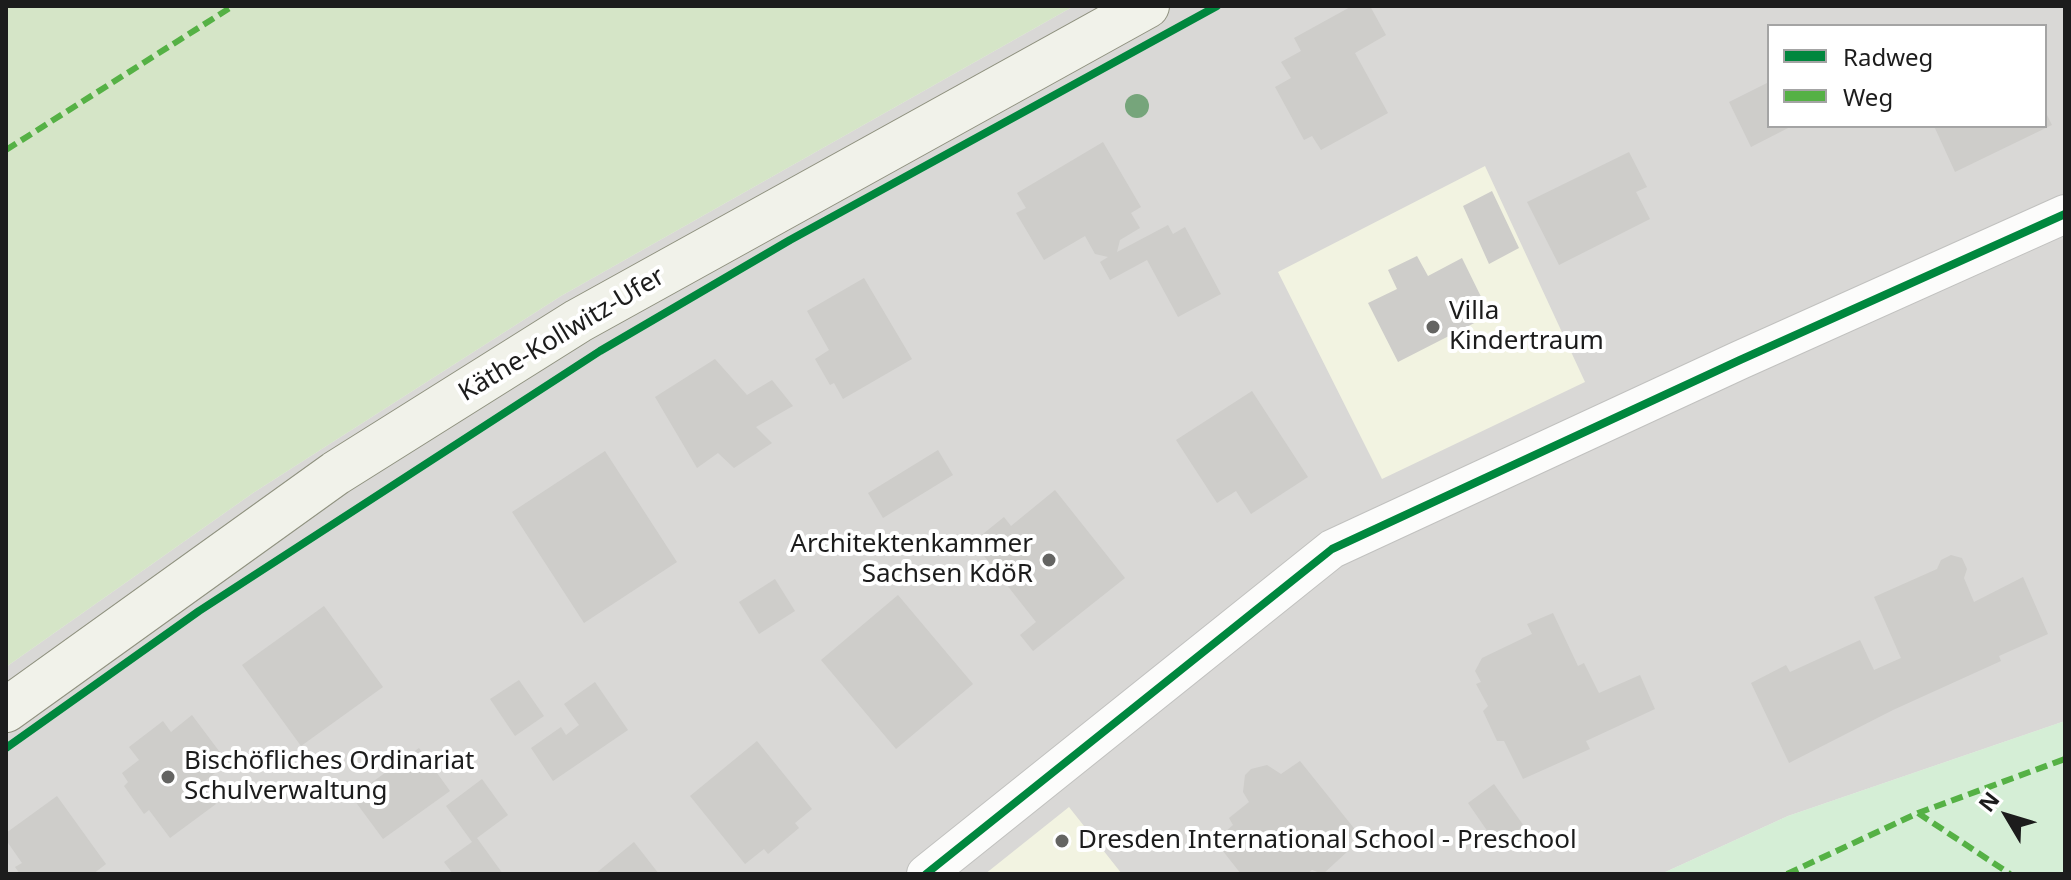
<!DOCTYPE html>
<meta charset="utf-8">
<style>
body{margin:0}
#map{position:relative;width:2071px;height:880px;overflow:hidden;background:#eae9e5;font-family:"Noto Sans",sans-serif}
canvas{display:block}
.frame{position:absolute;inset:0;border:8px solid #1c1c1c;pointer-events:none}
.legend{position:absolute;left:1767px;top:24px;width:280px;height:104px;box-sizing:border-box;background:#fff;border:2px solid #a4a4a4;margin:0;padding:10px 14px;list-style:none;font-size:24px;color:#1c1c1c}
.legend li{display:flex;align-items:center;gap:16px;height:40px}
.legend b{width:40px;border:2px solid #a4a4a4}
.north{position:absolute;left:1967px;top:776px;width:80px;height:80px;-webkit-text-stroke:6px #fff;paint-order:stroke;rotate:308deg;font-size:22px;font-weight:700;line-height:32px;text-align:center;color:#1c1c1c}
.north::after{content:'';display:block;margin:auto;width:28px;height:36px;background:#1c1c1c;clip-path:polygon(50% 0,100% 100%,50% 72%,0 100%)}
</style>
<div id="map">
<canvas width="2071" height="880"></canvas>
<div class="frame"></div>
<ul class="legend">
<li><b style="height:10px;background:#00873e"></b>Radweg</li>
<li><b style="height:10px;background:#55b145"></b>Weg</li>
</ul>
<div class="north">N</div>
</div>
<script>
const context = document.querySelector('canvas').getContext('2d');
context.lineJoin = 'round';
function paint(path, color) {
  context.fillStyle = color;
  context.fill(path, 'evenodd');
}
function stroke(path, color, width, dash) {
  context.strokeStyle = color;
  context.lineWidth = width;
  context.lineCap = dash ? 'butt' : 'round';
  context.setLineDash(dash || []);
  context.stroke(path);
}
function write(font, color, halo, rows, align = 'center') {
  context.font = font + ' "Noto Sans",sans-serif';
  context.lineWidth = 8;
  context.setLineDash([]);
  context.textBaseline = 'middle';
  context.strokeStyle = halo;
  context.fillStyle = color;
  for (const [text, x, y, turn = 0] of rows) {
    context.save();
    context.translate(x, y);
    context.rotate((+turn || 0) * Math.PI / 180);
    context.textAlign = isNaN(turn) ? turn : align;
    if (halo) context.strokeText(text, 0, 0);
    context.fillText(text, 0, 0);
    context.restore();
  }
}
const residential = new Path2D(`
 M1074,6H2065V721L1788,816L1661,874H6V667L253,493L561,296ZM1769,26H2045V126H1769Z`);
const education = new Path2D(`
 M1485,166L1585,382L1382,479L1278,272Z
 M1069,807L1122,874H985Z`);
const grass = new Path2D(`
 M6,6H1074L561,296L253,493L6,667Z`);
const park = new Path2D(`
 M2065,721V874H1661L1788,816Z`);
const building = new Path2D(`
 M1352,6H1370L1386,35L1355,53L1388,113L1321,150L1312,136L1304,140L1275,87L1291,78L1281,62L1301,51L1294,38Z
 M1769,82V126H1792L1751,147L1729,102Z
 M2045,111L2052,125L1955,172L1934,126H2045Z
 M1103,142L1141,207L1131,213L1140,228L1120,240L1117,252L1168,225L1173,234L1185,227L1221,294L1178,317L1147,260L1110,280L1100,262L1108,257L1095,254L1085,236L1044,260L1016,213L1026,208L1017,193Z
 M1629,152L1647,187L1636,192L1650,219L1559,265L1527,202Z
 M1492,191L1519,248L1489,264L1463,206Z
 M1417,256L1428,276L1462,258L1490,315L1398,362L1368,303L1397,289L1388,270Z
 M864,278L912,359L843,399L834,383L830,385L815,359L829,350L807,311Z
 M715,359L747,395L772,380L793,406L756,427L772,443L734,468L718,453L697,468L655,397Z
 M1252,391L1308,477L1251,514L1236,491L1217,503L1176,440Z
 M938,450L953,475L883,518L868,493Z
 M605,451L677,562L584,623L512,512Z
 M1055,490L1125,578L1033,651L1020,635L1036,622L973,542L1004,517L1011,526Z
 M1951,555L1962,558L1967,569L1964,578L1974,602L2023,577L2048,634L1999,656L2001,661L1893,710L1789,763L1751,683L1786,665L1790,672L1860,640L1874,670L1901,658L1874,597L1937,569L1941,560Z
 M775,579L795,611L759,634L739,602Z
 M898,595L973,684L896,749L821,660Z
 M324,606L383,687L301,746L242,665Z
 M1553,613L1578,666L1584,663L1599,693L1640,675L1655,709L1586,741L1590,749L1523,779L1504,741H1497L1483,711L1488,706L1476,684L1481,682L1475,671L1482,658L1532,634L1527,624Z
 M519,680L544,716L515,736L490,699Z
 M595,682L628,730L553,781L531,748L561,727L566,735L579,725L564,704Z
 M192,715L228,763L201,784L216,804L170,838L149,810L144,814L124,786L128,782L122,773L139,760L129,747L163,721L171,732Z
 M757,741L812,809L795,823L799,828L768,854L764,849L745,864L690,796Z
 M419,748L450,791L383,839L352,797Z
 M1300,761L1357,832L1343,842L1348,851L1323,874L1312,870L1307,874H1241L1215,841L1233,825L1229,818L1249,802L1243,792L1245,775L1251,769L1267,765L1281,774Z
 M482,779L508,815L477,838L503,874H453L444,862L472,842L446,806Z
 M1494,784L1524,826L1497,845L1468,803Z
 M57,796L106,864L93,874H20L15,867L22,863L6,840V833Z
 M634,842L659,874H595Z`);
const street = new Path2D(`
 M926,874L1332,549L1740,360L2065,214`);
const secondary = new Path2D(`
 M6,710L336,473L578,321L1147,6`);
const quiet = new Path2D(`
 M6,150L233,6
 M1918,813L2010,874
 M1787,874L1918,813L2065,759`);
const cycleway = new Path2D(`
 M6,748L199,611L600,351L790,240L1217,6
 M926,874L1332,549L1740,360L2065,214`);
const trees = [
 [1137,106]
];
const markers = [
 [1433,327,8,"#646462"],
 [1049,560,8,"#646462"],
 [168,777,8,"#646462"],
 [1062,841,8,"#646462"]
];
const poiNames = [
 ["Villa",1449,312],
 ["Kindertraum",1449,342],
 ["Architektenkammer",1033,545,"right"],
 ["Sachsen KdöR",1033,575,"right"],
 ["Bischöfliches Ordinariat",184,762],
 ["Schulverwaltung",184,792],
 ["Dresden International School - Preschool",1078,841]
];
const streetNames = [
 ["Käthe-Kollwitz-Ufer",562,335,-31]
];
paint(residential, '#d9d8d6');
paint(education, '#f2f3e1');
paint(grass, '#d5e5c7');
paint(park, '#d5eed6');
paint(building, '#cecdca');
stroke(street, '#c1c1bf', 40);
stroke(secondary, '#8f917f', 46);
stroke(street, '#fcfcfb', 38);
stroke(secondary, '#f1f2ea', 44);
stroke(quiet, '#55b145', 6, [12, 6]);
stroke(cycleway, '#00873e', 8);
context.fillStyle = '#76a57b';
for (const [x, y] of trees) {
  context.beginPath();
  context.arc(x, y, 12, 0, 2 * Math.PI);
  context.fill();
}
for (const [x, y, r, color] of markers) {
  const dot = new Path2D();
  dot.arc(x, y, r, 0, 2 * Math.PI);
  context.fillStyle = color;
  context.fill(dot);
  stroke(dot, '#fff', 3);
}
write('26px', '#1c1c1c', '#fff', poiNames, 'left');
write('26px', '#1c1c1c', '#fff', streetNames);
</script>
